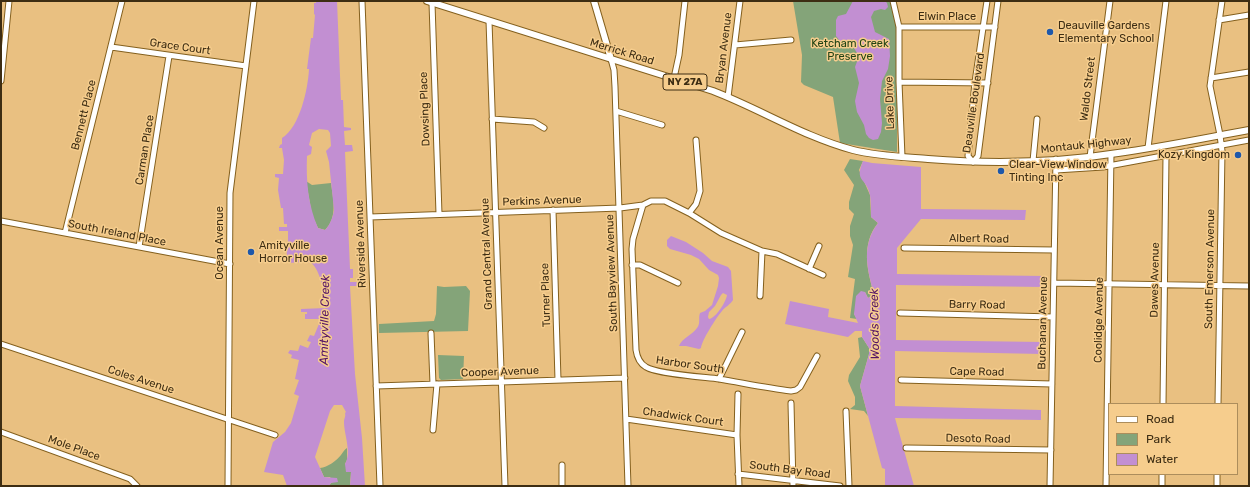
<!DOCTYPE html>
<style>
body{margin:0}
#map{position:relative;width:1250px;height:487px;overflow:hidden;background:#e9c081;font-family:Rubik,sans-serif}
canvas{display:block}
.frame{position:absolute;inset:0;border:2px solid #3d2d13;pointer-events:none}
.legend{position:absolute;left:1108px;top:403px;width:130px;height:72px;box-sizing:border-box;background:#f6cd8d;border:1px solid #ac8d5c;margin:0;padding:5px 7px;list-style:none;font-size:12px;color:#3d2d13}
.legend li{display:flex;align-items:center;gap:8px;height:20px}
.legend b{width:20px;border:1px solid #ac8d5c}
</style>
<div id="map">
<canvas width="1250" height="487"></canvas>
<div class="frame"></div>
<ul class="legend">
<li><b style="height:5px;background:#fff"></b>Road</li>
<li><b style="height:11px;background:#84a479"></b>Park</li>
<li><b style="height:11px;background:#c28fd2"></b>Water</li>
</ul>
</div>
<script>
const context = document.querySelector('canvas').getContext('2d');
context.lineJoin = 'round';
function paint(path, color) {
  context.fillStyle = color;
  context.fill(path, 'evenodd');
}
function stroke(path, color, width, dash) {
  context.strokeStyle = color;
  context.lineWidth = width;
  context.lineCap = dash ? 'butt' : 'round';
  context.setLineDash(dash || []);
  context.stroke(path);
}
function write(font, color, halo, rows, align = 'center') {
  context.font = font + ' Rubik,sans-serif';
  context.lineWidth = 3;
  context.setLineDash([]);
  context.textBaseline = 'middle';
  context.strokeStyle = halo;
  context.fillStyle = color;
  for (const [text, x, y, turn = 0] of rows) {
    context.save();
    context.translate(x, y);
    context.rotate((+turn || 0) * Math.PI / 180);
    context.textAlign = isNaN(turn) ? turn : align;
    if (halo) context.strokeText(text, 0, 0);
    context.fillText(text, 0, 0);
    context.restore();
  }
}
const green = new Path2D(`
 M793,1H891L897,29V152L840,143L833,97L804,85L801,82L802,55Z
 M850,159L863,161L859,170L870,195L871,217L878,223C861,244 867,270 874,294L868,298L865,292L854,314L857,319L850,318L855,279L848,277L853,245L850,236V226L854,214L849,209V202L854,185L844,170Z
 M306,181L312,185L331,183C333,199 338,217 325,230L318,228L312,215Z
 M437,286L444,287L466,286L470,291L468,331L379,333V324L434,321L436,314Z
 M862,337L869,348V354L860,386L868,416L864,411L850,409L855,405V397L848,381L849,375L860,357L858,338Z
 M438,355L464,356L463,379L441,380L439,378Z
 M347,448V460L345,464L351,472L350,486H329L331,483L333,482L330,477H324L320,468C328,467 336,461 341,455C343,452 344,450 347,448Z`);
const water = new Path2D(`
 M316,1H337L341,100H343L344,127L351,128V130L344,131L345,145H352L353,151L345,152L350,269H353V278H350V282H359V286H350L355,374L362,438L365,486H350L351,472H346L345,464C352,452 344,435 344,422C344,418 346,417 345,413L346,412L342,405H334L330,411L315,457L324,477L337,478L338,482L331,483L329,486H287L283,475L264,472L273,442L285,432L291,423L299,396L294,394L299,380L295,379L299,360L291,358L292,355L288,353L290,350L298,351L300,345L308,348L311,342L307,341L310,335L314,336L321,319H305V314H307V312H301V309L326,308C326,298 320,268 311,263C305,261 295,263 288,263L286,247L288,241V231H279V227H287V224H284L283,208H281L278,190L279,178L275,177V174H283L284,160L282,148H279L280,145L282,144V138C300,127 308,89 309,69H307L311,38H313L315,15L314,14V3H316ZM319,129L328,130L330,133L331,146L326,151L329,162L334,210C333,217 330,225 325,230L318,228C308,205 306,181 307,156L311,154L312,147L309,145L312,133Z
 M853,1H885L887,3L888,7L885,10L881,9L874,11L871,17L875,32L889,39L890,56L888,69L882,81L880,99L882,123L881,132L878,139L873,140L869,138L866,134L864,125L857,112L855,101L859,83L855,67L858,59L857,53L854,48L840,41L836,36V20L838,16L846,14Z
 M863,161L872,163L921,167V209L1026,210L1025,220L921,219L897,248V274L1044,276L1043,287L896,285V340L1043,342L1042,354L895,351V406L1041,410V420L895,418L914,486H885V469L882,468L860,386L869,354V348L862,337V331H855L848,337L785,324L790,301L829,309L828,317L858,323L854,314L856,296L861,291L865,292L868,298L874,294C867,268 861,246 878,223L871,217C871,210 871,202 870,195C866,177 854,182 863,161Z
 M671,236L686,242L703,253L712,261L728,267L731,271L733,300C730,305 725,307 722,311C716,318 702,340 701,348L699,349L686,346H679C682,338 692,335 697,328C701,323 698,318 700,313L705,311L712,305L718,286L719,278L718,275L709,270L699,259L691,255L670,249L667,246V240ZM723,293L727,295C726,302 716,318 709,319L708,317L709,312L715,306L721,295Z`);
const minor = new Path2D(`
 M362,1L380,486
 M893,1L899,27V82L902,157
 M987,1L975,82L968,156L973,162L978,156L998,1
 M432,3L439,214
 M1219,20L1249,15
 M489,21L505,486
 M899,27H995
 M735,45L791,40
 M111,47L246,66
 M611,59L614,70L615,87L628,486
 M674,78L679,55L685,1
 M1211,78L1249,72
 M1,81L9,1
 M899,82L988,83
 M728,97L740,1
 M616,111L662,125
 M492,119L534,122L544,128
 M1148,148L1166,1
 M1090,157L1110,1
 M1033,161L1037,119
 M1056,170L1103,167L1249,140
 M643,205L633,239L632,249L636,350C637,357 639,363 646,367C657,374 703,377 719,379C743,383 767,388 791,391L796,390L800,387L817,356
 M553,210L558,380
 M689,213L696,204L700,191L696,140
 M370,217L620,208L643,205L651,201H665L689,213L721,233L762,251L760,296
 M1,221L230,264
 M65,233L122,1
 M139,247L169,56
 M904,248L1054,250
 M762,251L777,254L823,275
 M632,265H640L678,283
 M809,269L819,246
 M1054,283L1249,286
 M900,313L1053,317
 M431,333L433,384
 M1,344L275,435
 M719,379L742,332
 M901,380L1052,384
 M376,386L625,378
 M738,394L737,435L739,486
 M791,403L793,486
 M1163,404L1166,156
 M1218,404L1222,151L1220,135L1210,86L1222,1
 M846,411L849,486
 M626,419L737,435
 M433,430L437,384
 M1,432L130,479L137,486
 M906,448L1051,450
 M562,465V486
 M738,474L840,486
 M228,486L230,193L254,1
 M1050,486L1056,159
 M1106,486L1111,154
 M1162,486V474
 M1217,486V474`);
const major = new Path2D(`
 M427,1L713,91C760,109 804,137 853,150C877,156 903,157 928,159C991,164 1055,163 1118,153C1162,147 1205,138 1249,130
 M594,1L611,59`);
const markers = [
 [1050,32,4,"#1e58aa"],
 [1238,155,4,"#1e58aa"],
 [1001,171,4,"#1e58aa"],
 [251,252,4,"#1e58aa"]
];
const shields = [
 [685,82,44]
];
const shieldNames = [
 ["NY 27A",685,82]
];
const streetNames = [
 ["Elwin Place",947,17],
 ["Grace Court",180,47,8],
 ["Bryan Avenue",724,48,-83],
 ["Merrick Road",622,52,17],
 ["Waldo Street",1088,89,-83],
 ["Lake Drive",890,103,-92],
 ["Deauville Boulevard",974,103,-82],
 ["Dowsing Place",425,109,-92],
 ["Bennett Place",84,115,-76],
 ["Montauk Highway",1086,145,-6],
 ["Carman Place",145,150,-81],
 ["Perkins Avenue",542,201,-2],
 ["South Ireland Place",117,233,11],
 ["Albert Road",979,239,1],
 ["Ocean Avenue",220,243,-90],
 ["Riverside Avenue",361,244,-92],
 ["Grand Central Avenue",487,254,-92],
 ["South Emerson Avenue",1210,269,-89],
 ["South Bayview Avenue",612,273,-92],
 ["Dawes Avenue",1155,280,-89],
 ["Turner Place",546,295,-92],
 ["Barry Road",977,305,1],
 ["Coolidge Avenue",1099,320,-89],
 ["Buchanan Avenue",1043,323,-89],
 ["Harbor South",690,365,8],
 ["Cooper Avenue",500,372,-2],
 ["Cape Road",977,372,1],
 ["Coles Avenue",141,380,18],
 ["Chadwick Court",683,417,8],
 ["Desoto Road",978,439,1],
 ["Mole Place",74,448,20],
 ["South Bay Road",790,470,7]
];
const poiNames = [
 ["Deauville Gardens",1058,26],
 ["Elementary School",1058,39],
 ["Kozy Kingdom",1230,155,"right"],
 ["Clear-View Window",1009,165],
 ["Tinting Inc",1009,178],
 ["Amityville",259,246],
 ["Horror House",259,259]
];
const parkNames = [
 ["Ketcham Creek",850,44],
 ["Preserve",850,57]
];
const waterNames = [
 ["Amityville Creek",325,320,-89],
 ["Woods Creek",875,324,-91]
];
paint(green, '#84a479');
paint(water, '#c28fd2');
stroke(minor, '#84601e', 7);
stroke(major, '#84601e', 8);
stroke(minor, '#fff', 5);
stroke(major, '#fff', 6);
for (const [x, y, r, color] of markers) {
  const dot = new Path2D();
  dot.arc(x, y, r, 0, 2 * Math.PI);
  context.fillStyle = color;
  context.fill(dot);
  stroke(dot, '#f6cd8d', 1.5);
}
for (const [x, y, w] of shields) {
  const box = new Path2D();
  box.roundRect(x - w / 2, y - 8, w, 16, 3);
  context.fillStyle = '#f6cd8d';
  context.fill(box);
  stroke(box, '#3d2d13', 1);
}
write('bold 10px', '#3d2d13', null, shieldNames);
write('11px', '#3d2d13', '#f6cd8d', streetNames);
write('11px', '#3d2d13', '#f6cd8d', poiNames, 'left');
write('11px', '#214314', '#f6cd8d', parkNames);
write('italic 12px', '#541465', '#f6cd8d', waterNames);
</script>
